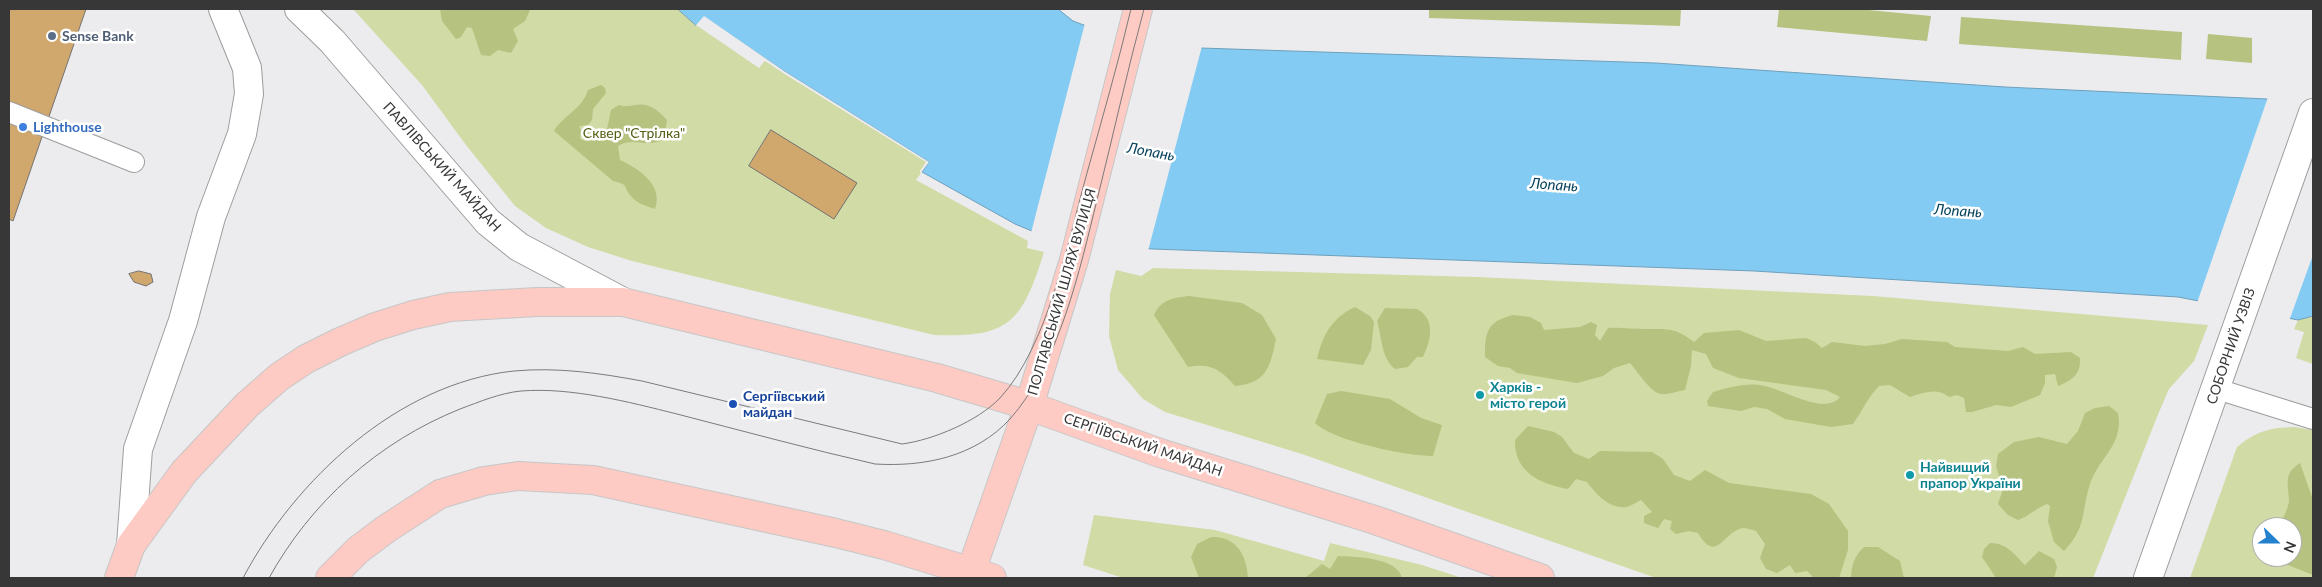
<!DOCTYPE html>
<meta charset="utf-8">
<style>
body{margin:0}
#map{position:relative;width:2322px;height:587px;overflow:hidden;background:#ececee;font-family:Lato,sans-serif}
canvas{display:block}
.frame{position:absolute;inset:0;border:10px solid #373737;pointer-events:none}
.north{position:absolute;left:2252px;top:517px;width:50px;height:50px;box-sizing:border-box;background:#fff;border:1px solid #afafaf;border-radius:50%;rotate:112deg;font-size:14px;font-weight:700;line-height:20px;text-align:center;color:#373737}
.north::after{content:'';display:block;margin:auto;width:18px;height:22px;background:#2381ce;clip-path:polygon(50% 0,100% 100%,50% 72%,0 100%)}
</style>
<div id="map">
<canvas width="2322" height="587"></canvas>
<div class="frame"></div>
<div class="north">N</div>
</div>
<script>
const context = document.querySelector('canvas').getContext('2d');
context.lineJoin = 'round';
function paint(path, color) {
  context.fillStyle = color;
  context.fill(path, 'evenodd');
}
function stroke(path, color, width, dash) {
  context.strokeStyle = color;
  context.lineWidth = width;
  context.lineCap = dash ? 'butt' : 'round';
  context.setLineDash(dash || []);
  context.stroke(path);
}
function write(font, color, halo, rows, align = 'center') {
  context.font = font + ' Lato,sans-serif';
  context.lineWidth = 5;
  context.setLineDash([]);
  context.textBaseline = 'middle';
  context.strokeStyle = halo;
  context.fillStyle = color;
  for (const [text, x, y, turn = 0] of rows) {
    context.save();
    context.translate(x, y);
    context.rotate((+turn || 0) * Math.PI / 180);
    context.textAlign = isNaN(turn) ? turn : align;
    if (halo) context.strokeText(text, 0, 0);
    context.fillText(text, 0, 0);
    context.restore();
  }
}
const green = new Path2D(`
 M353,9H678L696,25L759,68L766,59L929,162L916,180L1028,241L1027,248L1044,252C1022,322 1010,338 934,335L632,261L588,247L546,228L515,206L466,145L422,85Z
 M1153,268L1477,277L1873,296L2208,325L2194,361L2169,389L2159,412L2093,578H1656L1302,454L1165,412L1143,399L1118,370L1109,336L1110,294L1116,270L1141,276Z
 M2313,316V364L2296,358L2304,332L2294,329L2298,320Z
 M2294,427L2313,430V578H2190L2237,447C2257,431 2268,428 2294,427ZM2262,527H2292V557H2262Z
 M1094,515L1215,530L1324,561L1330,543L1422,565L1462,578H1123L1083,565Z`);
const forest = new Path2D(`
 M440,9H529L530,10L525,21L513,29L518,41L511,53L498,50L490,56L481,55L472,28L467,27L461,37L456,39L442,21Z
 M1429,9H1681L1680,26L1429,18Z
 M1779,9H1858L1931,16L1927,41L1777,27Z
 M1961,17L2182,32L2181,60L1959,44Z
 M2208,34L2252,38V63L2206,59Z
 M601,85L605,88L606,93L593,109L592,120L588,125L579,126L581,130L580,139L586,141L607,129L611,110L619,105C626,107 628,106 635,105C649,102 659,111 667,120L664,139C646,149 634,136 618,146L620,160C638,168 664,185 655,209C646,206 636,203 630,195C623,185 629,185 613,181L554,131C563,115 582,110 588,90Z
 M1189,296L1242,303L1262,315L1276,339C1270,367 1267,383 1235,386C1220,369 1210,363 1188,367L1154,315C1161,299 1174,298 1189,296Z
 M1355,307L1370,316L1374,322L1371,350L1363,365L1317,359C1323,334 1332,318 1355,307Z
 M1385,308L1417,309C1437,320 1430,342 1423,357H1417L1408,367L1395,369C1381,358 1382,337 1377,321Z
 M1513,315L1530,317L1541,323L1544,330L1580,327L1591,322L1597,325L1595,335L1600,341L1608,328C1620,327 1632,329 1645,329C1667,329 1675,327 1694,342L1704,333L1739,330L1766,341L1806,338L1815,342L1822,348L1832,342L1865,346L1885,344L1902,339L1947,342L1955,347L2008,351L2023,347L2035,354L2071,352L2080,358C2081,375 2072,380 2058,386L2055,374L2045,375V383L2040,395L2011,407L1996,405L1972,412H1966L1964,398L1957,395L1949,397C1937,387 1923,393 1910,397L1890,385L1879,386C1868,397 1862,411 1853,424L1831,427L1785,419L1767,409L1754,407L1741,411L1708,406L1707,401L1713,392C1727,388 1745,383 1759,385C1781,387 1824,417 1840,397L1826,390L1739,378L1713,368L1706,354L1692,350L1691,366L1685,390C1678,391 1667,395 1661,394C1651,393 1637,371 1630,363L1614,368L1603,376L1577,383L1517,373L1510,368L1498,366L1485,357C1485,331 1487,322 1513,315Z
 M1341,391L1390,399L1421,418L1442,425L1433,456C1406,456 1334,441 1315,423L1327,394Z
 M2109,406L2118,413C2124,445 2099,457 2090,484C2081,512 2087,527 2064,551L2054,542L2048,521L2050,506L2047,504C2036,508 2029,516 2018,520L2008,515L1998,504L2003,489L1996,466L1998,454L2014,442L2039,437L2067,444L2078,431L2085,413L2095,408Z
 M1528,426L1554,432L1562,437L1574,453L1589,459L1600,451L1652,452L1663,459L1674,475L1690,481L1705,470L1729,483L1811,494L1829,504L1848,531V550L1839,578H1814L1807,571L1795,573L1790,565L1777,573L1766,569L1760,558L1765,544L1756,531C1752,530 1747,528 1743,528C1723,531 1717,565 1698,533L1689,531L1676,534L1670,529L1672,521L1664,519L1658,528L1644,523V516L1652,512L1641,500C1637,502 1631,506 1626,507C1609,509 1596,494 1587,482L1576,479L1568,489C1540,484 1514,472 1515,440Z
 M2300,463L2313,500V575L2268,557H2292V527H2278C2282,520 2288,510 2289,501C2289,484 2282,475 2300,463Z
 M1211,537C1236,536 1247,555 1248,578H1199L1191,557L1197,544Z
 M1990,543C2007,543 2014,554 2025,565L2039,551L2054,559L2057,567L2054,578H1996L1982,557L1984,549Z
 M1864,547H1878L1900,561L1904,578H1851C1851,566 1855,555 1864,547Z
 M1338,556C1355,557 1397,557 1402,578H1305L1322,564L1330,569Z`);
const water = new Path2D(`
 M678,9H1058L1073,21L1140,46L1656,63L2005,87L2267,99L2313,107V316L2298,320L2178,297L1754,271L1153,249L1063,244L1015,224L922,172L929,162L784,71L704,17L696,25Z`);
const pier = new Path2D(`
 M704,16L784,71L929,162L920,174V171L926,162L783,73L704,20L698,26L696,25Z
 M1085,23L1140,44L1202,46L1148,251L1062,246L1031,233Z
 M2268,97L2313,105V255L2289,321L2197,303Z`);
const building = new Path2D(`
 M9,9H86L13,221L9,219Z
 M771,130L857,183L834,219L749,166Z
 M139,271L151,274L153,282L146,286L134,282L129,274Z`);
const lane = new Path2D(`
 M9,112L134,162
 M2217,389L2313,419`);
const secondary = new Path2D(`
 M299,9L332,41L488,222L519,247L623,302
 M131,545L138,449L183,321L211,217L242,134L249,94L247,68L223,9
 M2148,578L2313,113`);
const primary = new Path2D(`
 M971,571L1029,406L1074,260L1138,9
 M119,578L131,545L184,472L247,405L279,377L306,359L340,342L375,327L413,315L450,307L537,302H623L937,378L1021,403L1160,453L1375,520L1540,578
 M330,578L358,550L386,529L440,494L484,481L518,476L593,480L836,533L884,545L992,578`);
const tram = new Path2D(`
 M243,578C295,480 398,383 514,371C557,367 599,373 642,381L902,444C933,440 978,421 1000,398C1048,346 1068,241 1087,173C1102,119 1118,64 1131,9
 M269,578C311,502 378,442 460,409C479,402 500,393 521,391C571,387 629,402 677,414C743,431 809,449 875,464C924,467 975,457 1010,419C1059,364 1080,269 1097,200C1113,136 1127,72 1144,9`);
const markers = [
 [52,36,5,"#5c6f8a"],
 [23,127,5,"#3f7fe0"],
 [1480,395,5,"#0f9aa8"],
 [733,404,5,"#1a4fb4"],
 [1910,475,5,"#0f9aa8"]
];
const serviceNames = [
 ["Sense Bank",62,36]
];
const shopNames = [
 ["Lighthouse",33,127]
];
const parkNames = [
 ["Сквер \"Стрілка\"",634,133]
];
const streetNames = [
 ["ПАВЛІВСЬКИЙ МАЙДАН",442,167,48],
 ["ПОЛТАВСЬКИЙ ШЛЯХ ВУЛИЦЯ",1062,292,-74],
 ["СОБОРНИЙ УЗВІЗ",2231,346,-71],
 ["СЕРГІЇВСЬКИЙ МАЙДАН",1143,445,19]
];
const cultureNames = [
 ["Харків -",1490,387],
 ["місто герой",1490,403],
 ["Найвищий",1920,467],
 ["прапор України",1920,483]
];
const transitNames = [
 ["Сергіївський",743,396],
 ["майдан",743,412]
];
const waterNames = [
 ["Лопань",1151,152,10],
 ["Лопань",1554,185,4],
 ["Лопань",1958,211,4]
];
paint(green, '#d0dba5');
paint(forest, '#b6c27f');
paint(water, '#84cbf3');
stroke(water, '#6d9fbb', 1);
paint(pier, '#ececee');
paint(building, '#d0a76c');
stroke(building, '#737271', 1);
stroke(lane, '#9d9d9e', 22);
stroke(secondary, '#9d9d9e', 30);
stroke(primary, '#c7c7c7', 30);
stroke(lane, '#fff', 20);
stroke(secondary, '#fff', 28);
stroke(primary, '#fdcbc4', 28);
stroke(tram, '#7a7a7a', 1);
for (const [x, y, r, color] of markers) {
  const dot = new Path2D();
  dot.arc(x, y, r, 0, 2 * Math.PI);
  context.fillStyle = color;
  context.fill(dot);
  stroke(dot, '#fff', 2);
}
write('bold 14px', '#4e5e75', '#fff', serviceNames, 'left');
write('bold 14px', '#366cbe', '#fff', shopNames, 'left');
write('14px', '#545e12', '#fff', parkNames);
write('14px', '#373737', '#fff', streetNames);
write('bold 14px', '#0d838f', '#fff', cultureNames, 'left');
write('bold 14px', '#164399', '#fff', transitNames, 'left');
write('italic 15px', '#09445f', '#fff', waterNames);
</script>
